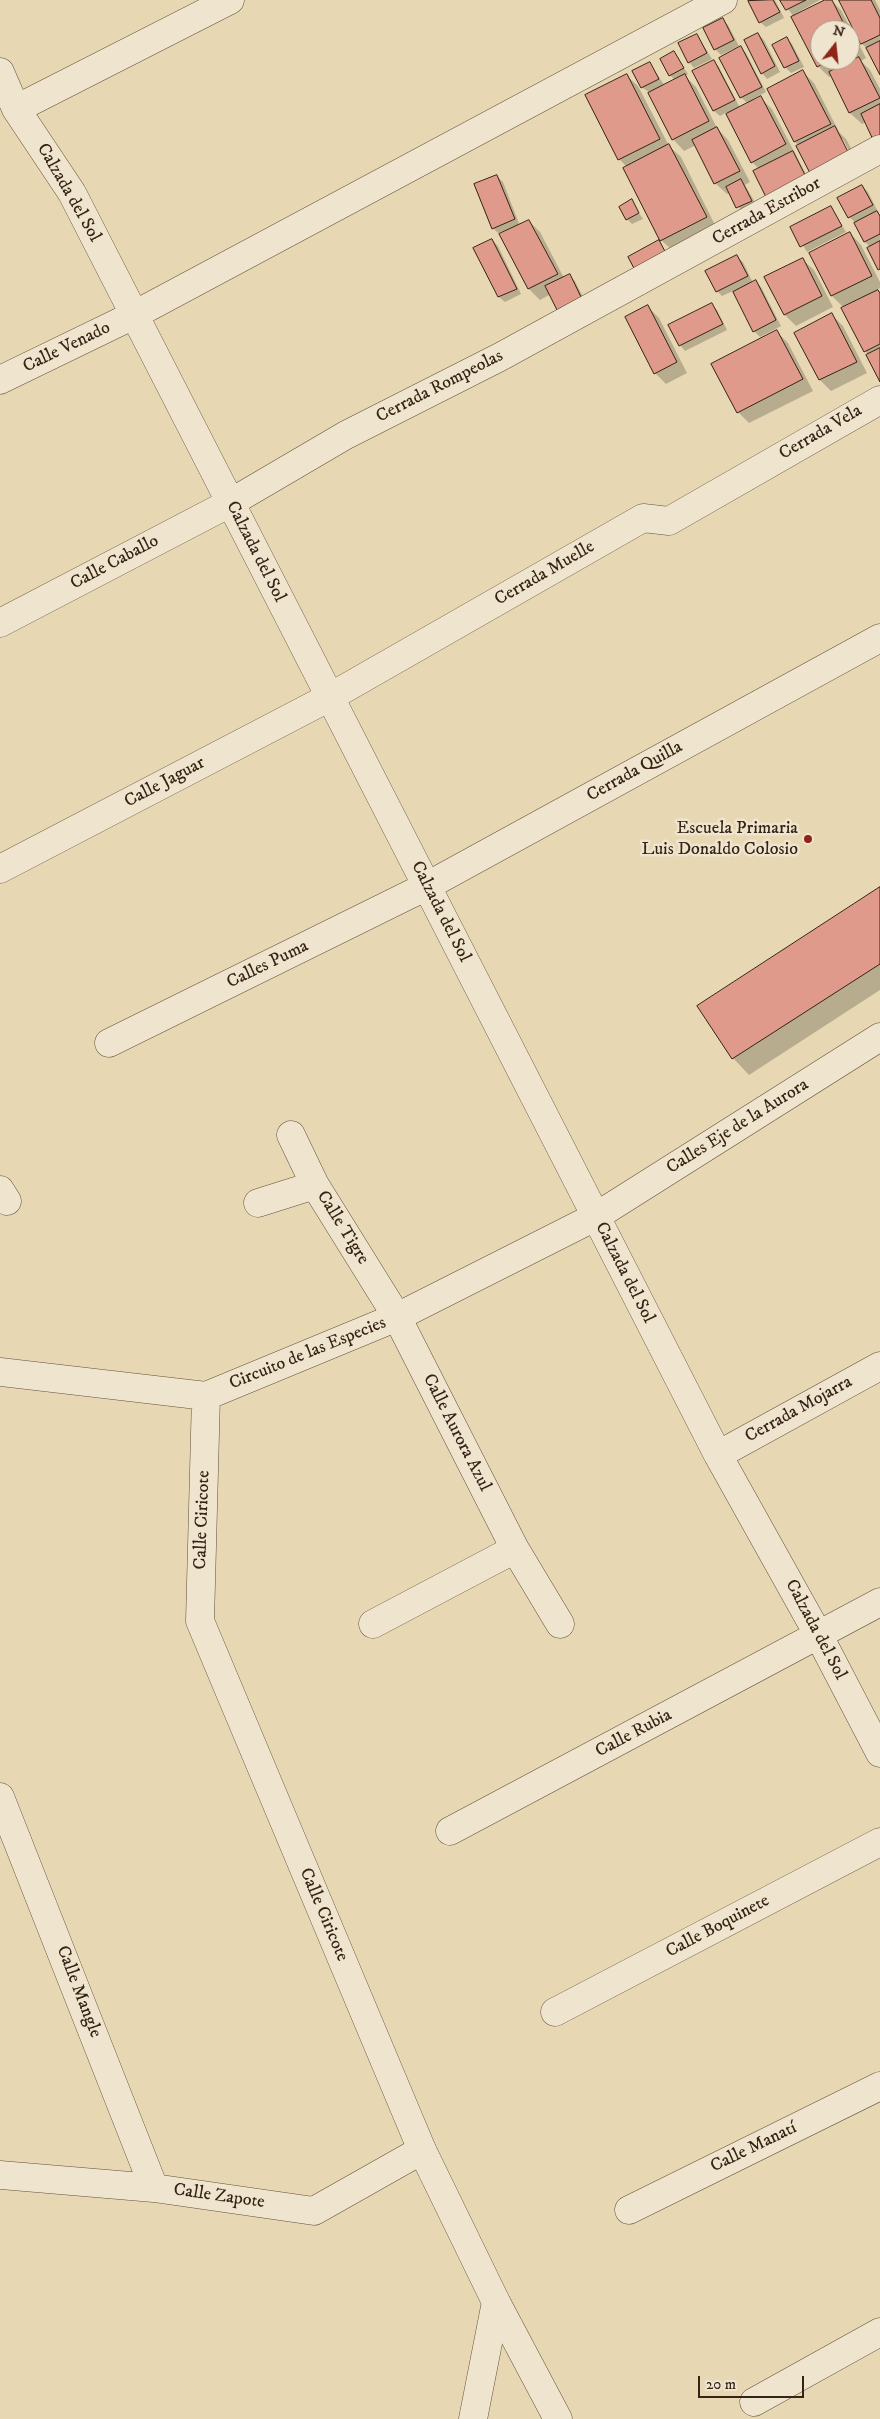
<!DOCTYPE html>
<meta charset="utf-8">
<style>
body{margin:0}
#map{position:relative;width:880px;height:2419px;overflow:hidden;background:#e7d7b3;font-family:"IM FELL DW Pica",serif}
canvas{display:block}
.north{position:absolute;left:810px;top:20px;width:50px;height:50px;box-sizing:border-box;background:#efe5ce;border:1px solid #a59784;border-radius:50%;rotate:16deg;font-size:14px;font-weight:700;line-height:20px;text-align:center;color:#352315}
.north::after{content:'';display:block;margin:auto;width:18px;height:22px;background:#8f2418;clip-path:polygon(50% 0,100% 100%,50% 72%,0 100%)}
.scale{position:absolute;left:698px;top:2376px;width:106px;height:22px;box-sizing:border-box;border:2px solid #352315;border-top:0;padding-left:6px;font-size:15px;line-height:18px;white-space:nowrap;color:#352315;-webkit-text-stroke:4px #efe5ce;paint-order:stroke}
</style>
<div id="map">
<canvas width="880" height="2419"></canvas>
<div class="north">N</div>
<div class="scale">20 m</div>
</div>
<script>
const context = document.querySelector('canvas').getContext('2d');
context.lineJoin = 'round';
function paint(path, color) {
  context.fillStyle = color;
  context.fill(path, 'evenodd');
}
function stroke(path, color, width, dash) {
  context.strokeStyle = color;
  context.lineWidth = width;
  context.lineCap = dash ? 'butt' : 'round';
  context.setLineDash(dash || []);
  context.stroke(path);
}
function write(font, color, halo, rows, align = 'center') {
  context.font = font + ' "IM FELL DW Pica",serif';
  context.lineWidth = 5;
  context.setLineDash([]);
  context.textBaseline = 'middle';
  context.strokeStyle = halo;
  context.fillStyle = color;
  for (const [text, x, y, turn = 0] of rows) {
    context.save();
    context.translate(x, y);
    context.rotate((+turn || 0) * Math.PI / 180);
    context.textAlign = isNaN(turn) ? turn : align;
    if (halo) context.strokeText(text, 0, 0);
    context.fillText(text, 0, 0);
    context.restore();
  }
}
const shadow = new Path2D(`
 M753,0H775L784,18L766,27L760,22L750,1Z
 M781,0H820L795,14L796,16L828,0H831L841,10L866,58L861,61L870,70L880,89V147L866,122L862,124L850,113L832,76L829,77L818,66L794,17ZM820,30H850V60H820Z
 M840,0H875L880,10V72L869,50L862,44Z
 M722,19L728,25L739,46L721,55L715,49L705,28Z
 M758,34L764,40L780,72L767,79L762,73Z
 M697,35L712,59L694,68L689,62Z
 M787,39L792,44L804,67L791,73L786,68L774,45Z
 M741,48L746,53L766,92L753,99L755,101L761,98L772,109L811,184L759,169L752,162L727,112L720,116L714,111L694,71L714,61L719,67L740,108L748,104L741,97Z
 M674,53L688,74L685,76L696,87L717,128L728,140L750,182L745,185L757,206L743,213L730,193L727,194L715,183L696,145L684,151L673,139L649,92L643,88L634,71L649,63L665,86L676,81L670,75Z
 M802,71L814,83L839,132L846,139L861,167L799,146L795,142L768,89ZM840,139H843L854,161L852,162Z
 M626,75L638,86L669,146L681,157L717,229L673,251L661,240L627,167L619,159Z
 M497,176L503,182L520,226L529,221L540,232L564,278L569,276L575,281L586,303L564,314L551,294L540,300L529,289L506,230L498,233L493,228Z
 M862,186L868,192L880,216V270L869,248L870,247L865,242L855,222L849,217Z
 M631,201L643,219L632,224L627,219Z
 M831,208L846,232L807,252L792,227Z
 M850,233L861,245L880,282V288L877,290L880,293V379L844,308L832,296L810,254Z
 M492,240L498,246L521,294L505,302L499,297L475,249Z
 M737,257L743,262L753,283L756,281L761,287L781,326L760,337L754,331L733,291L722,296L717,291Z
 M802,259L814,270L833,307L796,326L785,315L766,278Z
 M711,304L717,310L727,330L685,351L680,345Z
 M648,307L659,318L687,373L666,384L655,373Z
 M832,315L843,326L867,373L831,391L820,380L796,333Z
 M777,332L788,343L813,391L749,423L738,412Z
 M880,888V990L749,1075L733,1058Z`);
const building = new Path2D(`
 M773,0L780,12L759,23L748,1Z
 M780,0H806L786,10Z
 M825,0H832L847,30H820V60H830L817,67L791,17Z
 M839,0H871L880,18V35L861,44Z
 M723,18L734,40L714,50L703,28Z
 M758,33L775,66L761,74L744,40Z
 M697,34L707,53L688,63L678,43Z
 M850,35L856,46L850,49Z
 M787,37L799,61L784,68L772,45Z
 M880,41V75L866,48Z
 M741,46L762,87L740,98L719,58Z
 M674,51L684,68L669,76L660,59Z
 M859,57L880,98L849,113L829,72Z
 M714,60L735,100L713,111L692,71Z
 M650,62L659,79L641,88L632,71Z
 M803,70L831,124L794,142L767,89Z
 M627,74L660,139L618,160L585,95Z
 M685,74L709,121L672,140L648,93Z
 M761,96L786,144L751,163L726,114Z
 M880,104V141L875,144L861,114Z
 M835,126L850,156L811,175L796,146Z
 M717,127L740,171L714,184L692,140Z
 M669,144L707,217L660,241L623,168Z
 M793,151L807,179L767,199L753,171Z
 M497,175L515,219L492,229L474,184Z
 M741,179L752,201L736,208L726,187Z
 M862,185L873,205L848,218L837,198Z
 M632,199L639,213L626,220L619,207Z
 M831,206L842,226L800,247L790,227Z
 M877,211L880,216V234L864,242L854,223Z
 M529,220L558,274L528,289L499,234Z
 M850,232L872,276L831,296L809,253Z
 M492,239L517,289L498,297L473,248Z
 M659,240L668,257L637,274L628,257Z
 M880,241V269L878,270L867,248Z
 M737,255L748,276L716,292L705,271Z
 M803,258L822,296L784,315L764,277Z
 M570,274L581,297L557,310L545,286Z
 M756,280L776,320L753,332L733,292Z
 M878,290L880,293V344L864,352L841,308Z
 M712,303L723,324L679,346L668,325Z
 M648,305L677,362L654,374L625,317Z
 M832,313L857,362L819,380L794,333Z
 M777,330L803,379L737,413L711,364Z
 M880,348V382L866,355Z
 M880,887V964L732,1059L697,1006Z`);
const minor = new Path2D(`
 M0,72L16,109L72,193L718,1455L819,1636L880,1753
 M16,109L230,0
 M0,380L134,315L723,0
 M0,623L230,503L346,435L500,357L880,149
 M0,869L330,697L643,518L669,521L880,400
 M109,1043L427,886L880,638
 M291,1135L315,1185L397,1317L515,1549L560,1624
 M0,1190L7,1201
 M258,1203L315,1185
 M718,1455L880,1366
 M373,1624L515,1549
 M0,1797L154,2188
 M450,1831L880,1602
 M555,2012L880,1842
 M0,2175L154,2188L314,2211L422,2150
 M629,2210L880,2086
 M496,2302L558,2419
 M754,2402L880,2332`);
const tertiary = new Path2D(`
 M0,1372L206,1396L397,1317L595,1217L880,1037
 M206,1396L200,1621L422,2150L496,2302L473,2419`);
const markers = [
 [808,839,5,"#8f2418"]
];
const streetNames = [
 ["Calzada del Sol",68,193,60],
 ["Cerrada Estribor",767,212,-29],
 ["Calle Venado",67,348,-26],
 ["Cerrada Rompeolas",440,387,-27],
 ["Cerrada Vela",821,433,-30],
 ["Calzada del Sol",255,552,63],
 ["Calle Caballo",115,563,-28],
 ["Cerrada Muelle",545,574,-30],
 ["Cerrada Quilla",635,772,-29],
 ["Calle Jaguar",165,783,-28],
 ["Calzada del Sol",440,912,63],
 ["Calles Puma",268,965,-26],
 ["Calles Eje de la Aurora",738,1127,-32],
 ["Calle Tigre",342,1228,58],
 ["Calzada del Sol",624,1273,63],
 ["Circuito de las Especies",308,1354,-22],
 ["Cerrada Mojarra",799,1410,-29],
 ["Calle Aurora Azul",456,1433,63],
 ["Calle Ciricote",203,1520,-88],
 ["Calzada del Sol",815,1630,62],
 ["Calle Rubia",634,1734,-28],
 ["Calle Ciricote",323,1915,67],
 ["Calle Boquinete",718,1927,-28],
 ["Calle Mangle",78,1992,69],
 ["Calle Manatí",754,2148,-26],
 ["Calle Zapote",219,2197,8]
];
const poiNames = [
 ["Escuela Primaria",798,829],
 ["Luis Donaldo Colosio",798,850]
];
paint(shadow, '#0003');
paint(building, '#e09a8b');
stroke(building, '#352315', 1);
stroke(minor, '#62503c', 29);
stroke(tertiary, '#62503c', 29);
stroke(minor, '#efe5ce', 28);
stroke(tertiary, '#efe5ce', 28);
for (const [x, y, r, color] of markers) {
  const dot = new Path2D();
  dot.arc(x, y, r, 0, 2 * Math.PI);
  context.fillStyle = color;
  context.fill(dot);
  stroke(dot, '#efe5ce', 2);
}
write('18px', '#352315', '#efe5ce', streetNames);
write('18px', '#352315', '#efe5ce', poiNames, 'right');
</script>
